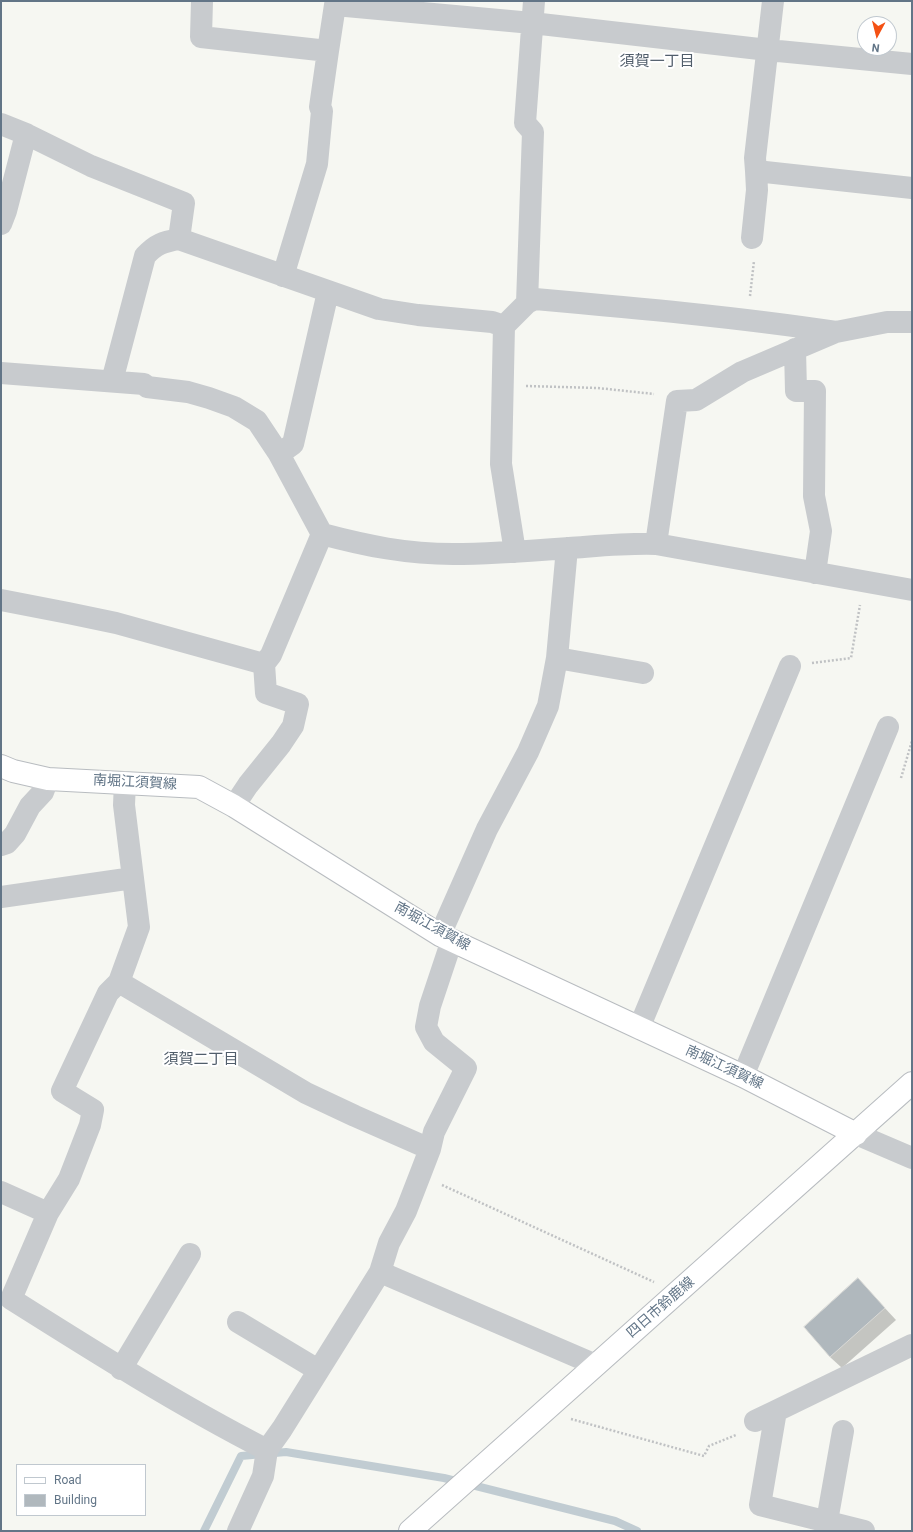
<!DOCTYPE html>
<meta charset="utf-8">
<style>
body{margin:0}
#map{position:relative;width:913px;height:1532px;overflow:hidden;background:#f6f7f2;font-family:Roboto,sans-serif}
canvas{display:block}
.frame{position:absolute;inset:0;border:2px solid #627587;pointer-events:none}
.legend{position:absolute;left:16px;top:1464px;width:130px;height:52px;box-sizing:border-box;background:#fff;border:1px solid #c0c8cf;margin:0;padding:5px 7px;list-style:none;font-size:12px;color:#627587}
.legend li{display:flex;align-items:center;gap:8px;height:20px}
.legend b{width:20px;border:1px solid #c0c8cf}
.north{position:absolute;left:857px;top:16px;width:40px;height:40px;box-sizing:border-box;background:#fff;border:1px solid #c0c8cf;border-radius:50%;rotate:187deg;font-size:11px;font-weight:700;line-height:16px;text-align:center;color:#627587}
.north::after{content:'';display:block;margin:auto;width:14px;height:18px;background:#f45114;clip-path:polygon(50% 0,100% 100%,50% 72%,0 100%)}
</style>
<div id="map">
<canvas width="913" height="1532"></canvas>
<div class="frame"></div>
<ul class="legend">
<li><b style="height:5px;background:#fff"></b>Road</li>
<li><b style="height:11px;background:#b0b8bd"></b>Building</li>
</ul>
<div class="north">N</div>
</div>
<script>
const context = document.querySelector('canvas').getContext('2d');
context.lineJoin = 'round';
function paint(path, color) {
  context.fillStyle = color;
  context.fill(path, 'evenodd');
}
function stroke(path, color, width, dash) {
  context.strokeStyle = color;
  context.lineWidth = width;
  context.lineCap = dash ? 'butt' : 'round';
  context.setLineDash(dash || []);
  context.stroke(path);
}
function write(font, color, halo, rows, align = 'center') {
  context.font = font + ' Roboto,"Noto Sans JP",sans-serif';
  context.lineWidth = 4;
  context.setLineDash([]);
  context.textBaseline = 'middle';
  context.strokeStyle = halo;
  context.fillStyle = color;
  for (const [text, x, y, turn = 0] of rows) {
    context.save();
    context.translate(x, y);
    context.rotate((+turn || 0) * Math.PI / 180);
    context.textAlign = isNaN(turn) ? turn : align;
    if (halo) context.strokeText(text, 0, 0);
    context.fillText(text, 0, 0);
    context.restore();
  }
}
const shadow = new Path2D(`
 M858,1279L896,1320L842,1368L830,1357Z`);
const stream = new Path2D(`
 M204,1531L241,1456L286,1452L444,1478L615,1521L637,1531`);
const building = new Path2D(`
 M858,1278L885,1308L830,1357L804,1327Z`);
const path = new Path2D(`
 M750,296L754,261
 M526,386L598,388L654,394
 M812,663L851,658L860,605
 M901,778L912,741
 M442,1185L654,1282
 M571,1419L704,1456L709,1446L736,1435`);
const minor = new Path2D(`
 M202,1L201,37L328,51L335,5L532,23L768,50L912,64
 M773,1L755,158L756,171L912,188
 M1,124L26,134L91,166L184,203L179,239
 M1,224L6,211L26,134
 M752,238L757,190L756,171
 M283,276L317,164L322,111L320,107L328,51
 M527,303L535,299C636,308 736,317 836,332
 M795,349L796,391H815L814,496L821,531L815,573
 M1,373L144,384L147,387L188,392L209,398L234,407L257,421L279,454L322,534C367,546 407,554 453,554C492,554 530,551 569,548C598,546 627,543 656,544L912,590
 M112,381L145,256C156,244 163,242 179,239L379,309L418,315L492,322L504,326
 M279,454L293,444L328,292
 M656,544L677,401L696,400L742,372L836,332L887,322H912
 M515,552L501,464L504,326L527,303L533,132L525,123L534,1
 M1,600L68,613L116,623L264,664
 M557,658L643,673
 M125,782L124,805L139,927L119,982L306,1093L355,1116L430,1149
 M234,806L248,785L281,744L293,726L298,704L266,693L264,664L271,655L322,534
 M1,845L7,843L15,834L30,806L43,792L48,779
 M1,897L133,878
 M440,935L487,829L528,752L548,706L557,658L567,548
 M639,1028L790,666
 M743,1076L888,727
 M856,1134L912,1158
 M1,1192L48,1213L11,1299C95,1352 179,1405 267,1450
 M48,1213L69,1179L90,1125L93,1110L62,1091L108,993L119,982
 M380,1272L596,1365
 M238,1322L318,1370
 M121,1369L190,1254
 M755,1421L776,1411
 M827,1521L843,1431
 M238,1531L263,1476L267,1450L282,1429L380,1272L389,1243L406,1211L420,1175L430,1149L434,1132L466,1068L434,1042L426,1027L430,1006L452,940
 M864,1531L760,1505L776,1411L912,1345`);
const major = new Path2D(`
 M1,766L13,771L48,779L199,787L234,806L440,935L743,1076L856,1134
 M410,1531L912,1083`);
const streetNames = [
 ["南堀江須賀線",135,783,3],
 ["南堀江須賀線",432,927,29],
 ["南堀江須賀線",724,1068,25],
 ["四日市鈴鹿線",661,1308,-41]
];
const neighbourhoodNames = [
 ["須賀一丁目",657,62],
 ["須賀二丁目",201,1060]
];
paint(shadow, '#0003');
stroke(stream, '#c1ccd2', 8);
paint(building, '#b0b8bd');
stroke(building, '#d8d8d5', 1);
stroke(major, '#b8bcc0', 24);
stroke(path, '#c0c2c4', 2.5, [2, 2]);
stroke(minor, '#c8cbce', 22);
stroke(major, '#fff', 22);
write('14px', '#627587', '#fff', streetNames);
write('15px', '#515e6b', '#fff', neighbourhoodNames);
</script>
